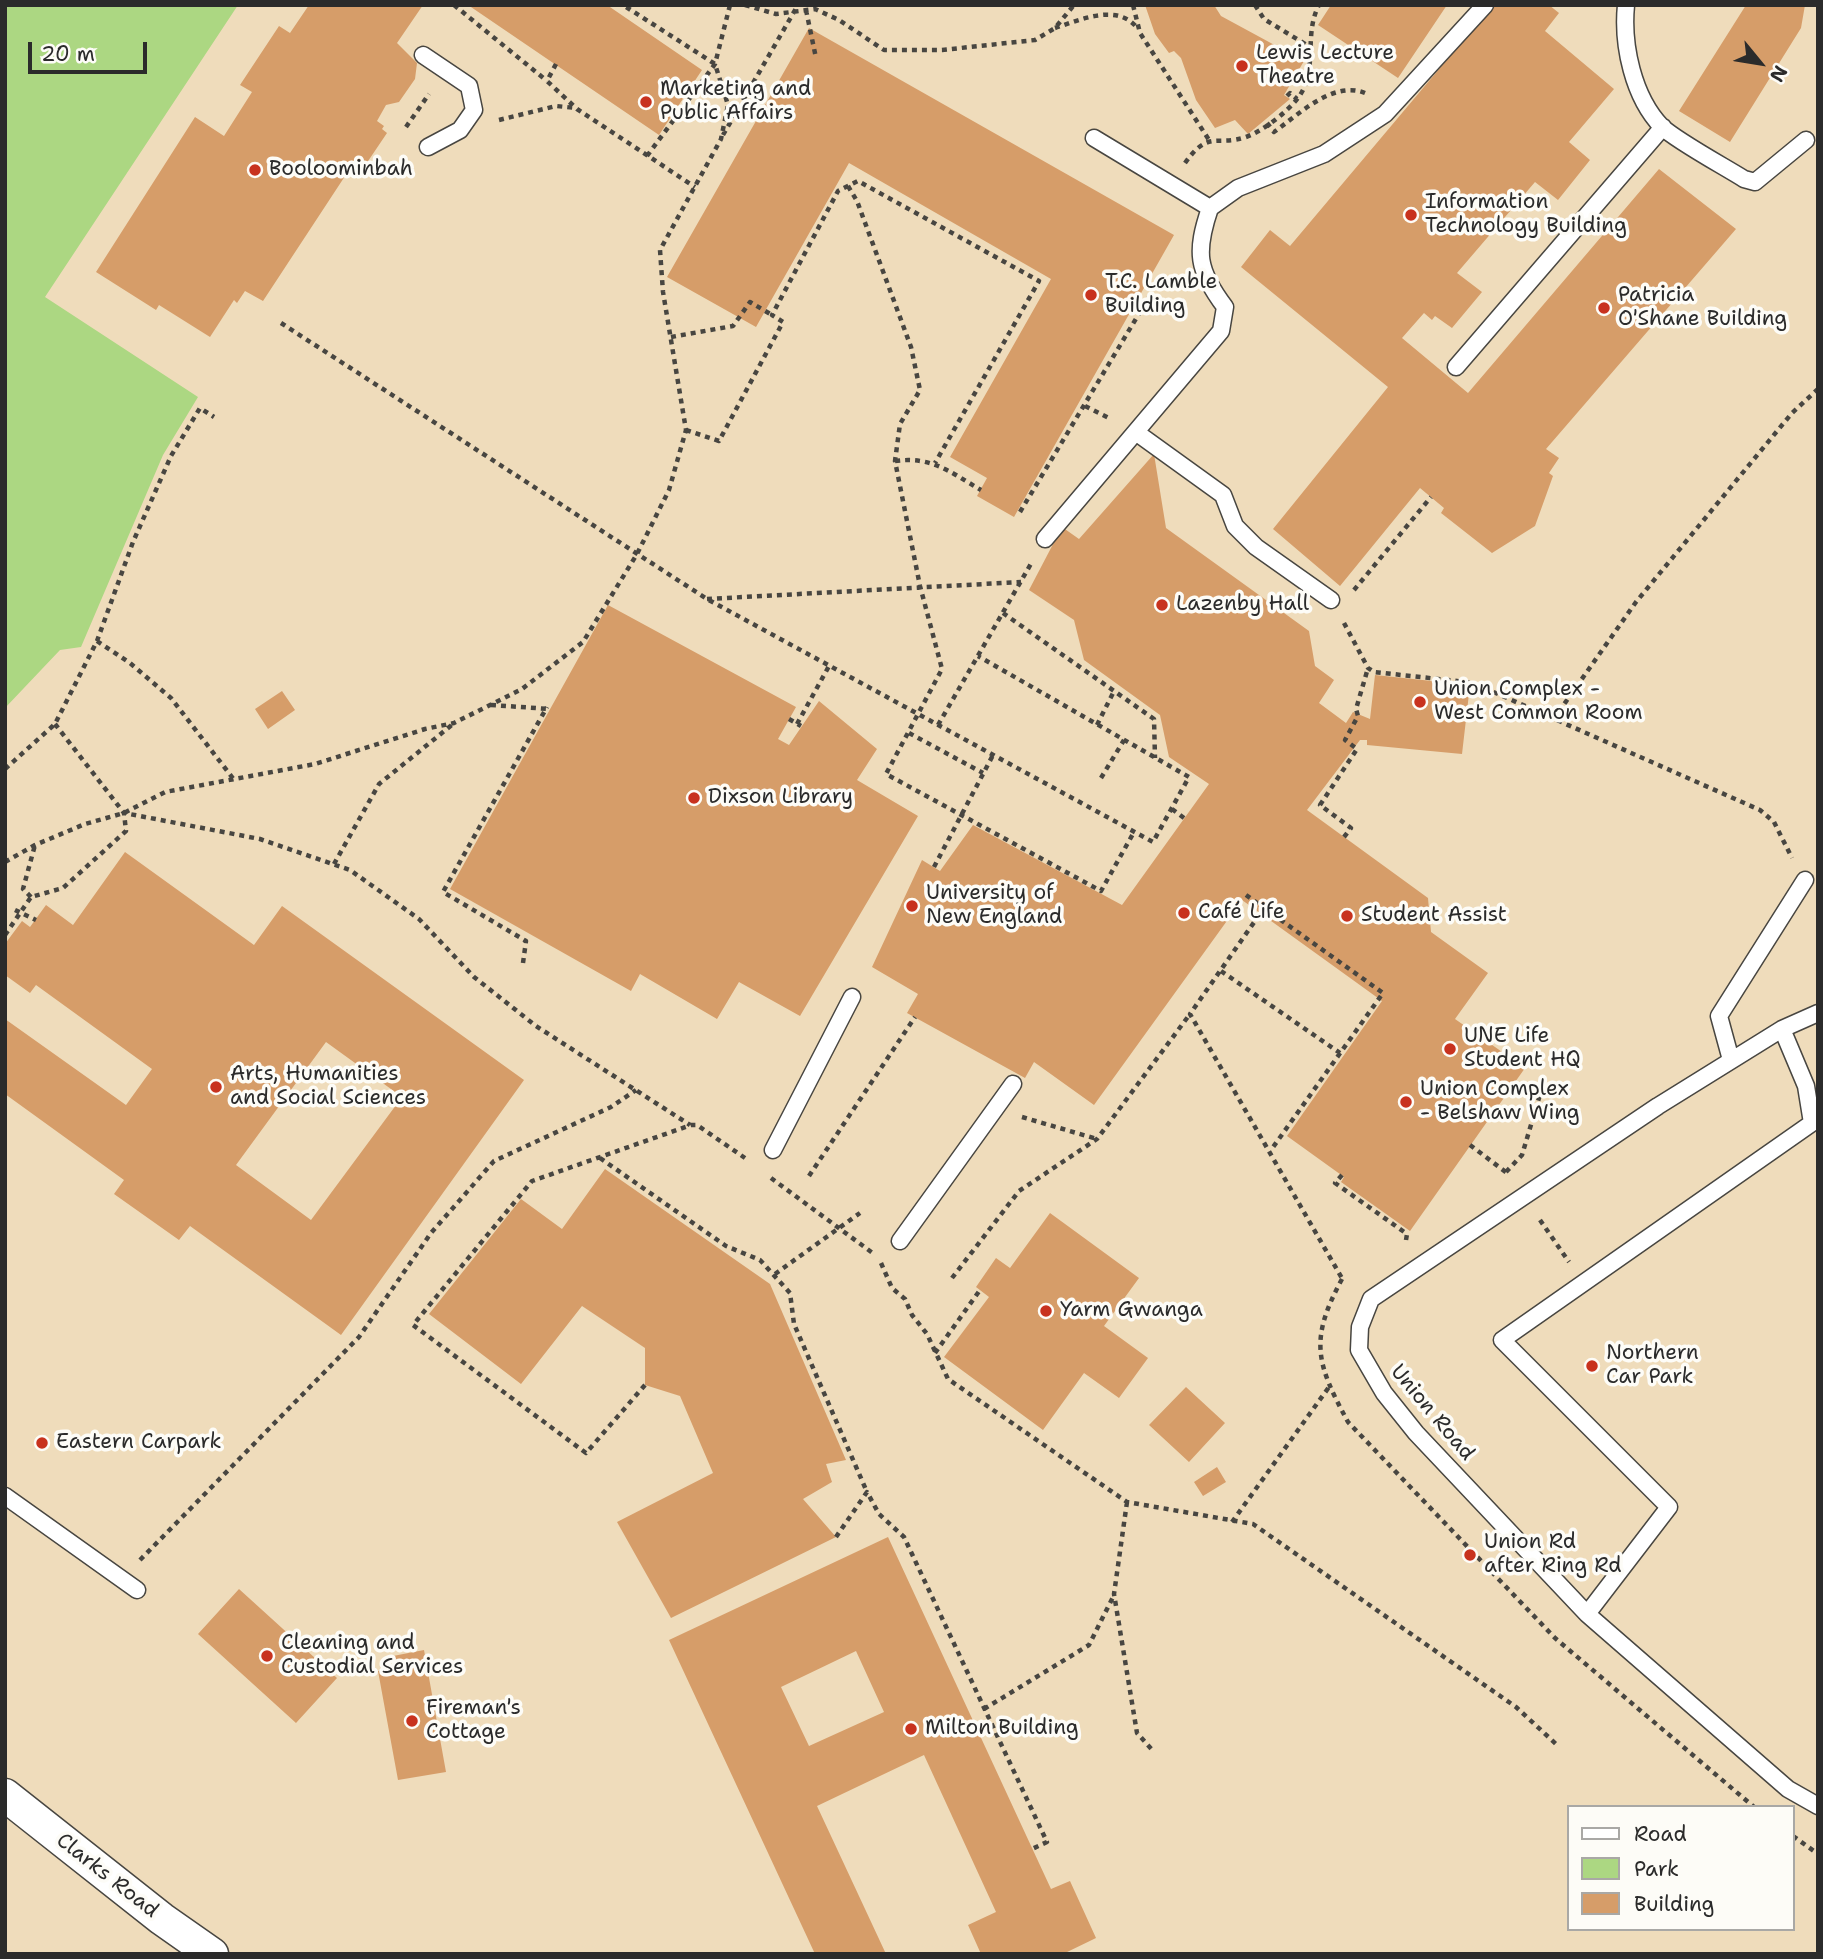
<!DOCTYPE html>
<meta charset="utf-8">
<style>
body{margin:0}
#map{position:relative;width:1823px;height:1959px;overflow:hidden;background:#efdcbb;font-family:"Shantell Sans",sans-serif}
canvas{display:block}
.frame{position:absolute;inset:0;border:7px solid #2b2b2b;pointer-events:none}
.legend{position:absolute;left:1567px;top:1805px;width:228px;height:126px;box-sizing:border-box;background:#fdfcf7;border:2px solid #a9a8a5;margin:0;padding:9px 12px;list-style:none;font-size:21px;color:#2b2b2b}
.legend li{display:flex;align-items:center;gap:14px;height:35px}
.legend b{width:35px;border:2px solid #a9a8a5}
.north{position:absolute;left:1725px;top:28px;width:70px;height:70px;-webkit-text-stroke:5px #fdfcf7;paint-order:stroke;rotate:120deg;font-size:19px;font-weight:700;line-height:28px;text-align:center;color:#2b2b2b}
.north::after{content:'';display:block;margin:auto;width:24px;height:32px;background:#2b2b2b;clip-path:polygon(50% 0,100% 100%,50% 72%,0 100%)}
.scale{position:absolute;left:28px;top:42px;width:119px;height:32px;box-sizing:border-box;border:4px solid #2b2b2b;border-top:0;padding-left:9px;font-size:21px;line-height:24px;white-space:nowrap;color:#2b2b2b;-webkit-text-stroke:5px #fdfcf7;paint-order:stroke}
</style>
<div id="map">
<canvas width="1823" height="1959"></canvas>
<div class="frame"></div>
<ul class="legend">
<li><b style="height:9px;background:#fff"></b>Road</li>
<li><b style="height:19px;background:#acd782"></b>Park</li>
<li><b style="height:19px;background:#d69d69"></b>Building</li>
</ul>
<div class="north">N</div>
<div class="scale">20 m</div>
</div>
<script>
const context = document.querySelector('canvas').getContext('2d');
context.lineJoin = 'round';
function paint(path, color) {
  context.fillStyle = color;
  context.fill(path, 'evenodd');
}
function stroke(path, color, width, dash) {
  context.strokeStyle = color;
  context.lineWidth = width;
  context.lineCap = dash ? 'butt' : 'round';
  context.setLineDash(dash || []);
  context.stroke(path);
}
function write(font, color, halo, rows, align = 'center') {
  context.font = font + ' "Shantell Sans",sans-serif';
  context.lineWidth = 7;
  context.setLineDash([]);
  context.textBaseline = 'middle';
  context.strokeStyle = halo;
  context.fillStyle = color;
  for (const [text, x, y, turn = 0] of rows) {
    context.save();
    context.translate(x, y);
    context.rotate((+turn || 0) * Math.PI / 180);
    context.textAlign = isNaN(turn) ? turn : align;
    if (halo) context.strokeText(text, 0, 0);
    context.fillText(text, 0, 0);
    context.restore();
  }
}
const green = new Path2D(`
 M5,5H238L45,297L198,397L163,455L81,647L60,650L5,708Z`);
const building = new Path2D(`
 M309,5H423L397,43L417,63L415,79L399,102L386,105L377,121L384,126L382,129L387,133L360,173L351,167L263,301L245,291L237,303L234,300L210,337L159,305L156,310L96,272L195,117L224,136L252,92L240,85L279,26L290,33Z
 M468,5H607L702,70L659,135Z
 M1145,5H1214L1221,16L1304,61L1284,95L1290,99L1248,134L1235,120L1215,128L1196,100L1181,58L1174,51L1169,53L1155,34Z
 M1331,5H1447L1398,78L1318,25Z
 M1493,5H1549L1559,13L1545,31L1614,89L1569,142L1590,160L1558,200L1535,182L1457,273L1482,292L1452,328L1435,316L1432,320L1424,313L1402,338L1468,393L1659,169L1736,229L1546,449L1559,458L1549,473L1553,476L1535,526L1492,553L1441,513L1444,508L1420,488L1340,586L1273,529L1388,387L1241,267L1270,230L1290,246Z
 M1746,5H1805L1801,28L1730,142L1679,111Z
 M809,28L1174,235L1014,517L977,496L987,478L950,457L1051,279L849,163L756,327L667,277Z
 M1154,454L1166,528L1309,631L1315,666L1334,680L1319,703L1346,723L1353,712L1370,719L1375,675L1470,685L1462,754L1367,745V740H1360L1307,810L1428,898L1431,932L1488,973L1455,1019L1525,1068L1410,1231L1341,1182L1344,1177L1287,1136L1382,1001L1242,900L1094,1105L1034,1062L1025,1078L907,1013L918,994L872,967L922,860L940,871L973,825L1122,905L1209,784L1169,757L1160,715L1084,660L1074,620L1029,590L1062,527L1079,539Z
 M608,605L796,707L778,739L789,745L819,701L877,749L857,780L918,816L800,1016L739,982L717,1019L640,974L631,991L450,889Z
 M282,691L295,710L268,729L255,709Z
 M125,852L254,945L282,906L524,1080L341,1335L190,1226L179,1240L114,1194L124,1180L5,1094V1019L126,1105L152,1069L36,985L30,993L5,975V944L22,921L30,927L46,905L73,925ZM326,1042L402,1097L311,1220L236,1165Z
 M605,1169L770,1284L846,1460L826,1464L832,1482L803,1499L836,1537L671,1618L617,1522L713,1473L680,1396L645,1385V1348L582,1306L521,1384L429,1314L521,1199L562,1229Z
 M1050,1213L1139,1278L1104,1326L1148,1358L1119,1398L1084,1373L1043,1430L944,1357L989,1297L976,1287L996,1258L1010,1268Z
 M1186,1387L1225,1423L1189,1462L1149,1425Z
 M1217,1467L1226,1482L1203,1496L1194,1482Z
 M888,1537L1051,1889L1070,1881L1096,1938L1063,1954H981L968,1925L996,1912L924,1755L817,1806L886,1954H815L669,1640ZM856,1651L884,1712L809,1746L781,1687Z
 M239,1589L337,1678L296,1723L198,1634Z
 M424,1650L446,1772L398,1780L378,1671L396,1668L393,1656Z`);
const path = new Path2D(`
 M454,5L547,81
 M745,5L776,14L815,9L839,20L884,50H942L1035,40L1055,28L1074,5
 M1133,5L1140,33L1209,140
 M1255,5L1264,19L1310,47
 M806,10L816,58
 M1055,28C1080,20 1118,2 1138,29
 M556,64L547,81L577,109L695,187
 M1287,96L1290,93L1297,99
 M499,120L556,106L576,108
 M1267,123L1274,132C1298,115 1333,80 1365,93
 M406,127L429,94
 M723,135L798,5
 M647,156L715,64L730,5
 M1185,163C1209,129 1217,147 1246,137C1263,131 1287,112 1298,98C1319,70 1303,35 1319,5
 M848,186L857,201L911,347L920,390L900,424L895,461L920,586L942,669L886,774L1101,891L1134,832
 M281,323L707,599L1153,842L1189,777L978,656
 M671,337L733,326L750,302L772,315
 M1085,406L1109,418
 M686,430L719,441L783,322L772,315L838,191L858,181L1039,281L935,463
 M895,461C932,456 950,472 981,490
 M1020,512L1158,282L1178,276
 M1354,590L1431,497
 M707,599L1021,582
 M1003,613L1154,719L1155,758
 M1344,623L1368,668L1374,672L1466,682L1480,686L1760,810L1774,822L1792,858
 M97,641L130,663L171,698L235,781
 M491,705L550,709
 M789,719L801,726
 M1553,720L1636,602L1792,413L1818,389
 M55,724L124,813L260,839L350,870L419,919L474,977L536,1026L690,1125
 M797,724L829,666
 M938,725L1032,562
 M1097,725L1114,691
 M909,733L983,773
 M5,769L55,724L97,641L133,542L171,456L200,408L214,417
 M1101,778L1124,740
 M1172,809L1184,818
 M1344,837L1351,828L1320,805L1357,749L1345,740L1358,716L1356,709L1368,668
 M5,862L35,845L85,824L124,813L165,792L315,764L425,729L454,723L522,689L583,642L637,554L669,490L686,430L663,292L660,250L721,139L728,105L715,64L623,5
 M334,864L379,784L453,724
 M934,867L993,755
 M1246,895L1264,908L1190,1014L1343,1280
 M31,897L23,889L35,845
 M1264,908L1383,993L1271,1150
 M15,910L36,920
 M5,935L31,897L63,888L126,831L124,813
 M523,963L526,941L443,892L547,707
 M1221,971L1340,1053
 M1022,1117L1097,1139
 M1470,1145L1507,1173
 M600,1158L726,1246L760,1260L790,1293L794,1324L867,1492
 M1506,1172L1522,1155L1542,1088
 M1342,1175L1335,1183L1407,1234L1406,1240
 M809,1176L915,1017
 M771,1178L874,1254
 M1540,1220L1569,1262
 M881,1263L892,1288L905,1299L912,1315L927,1334L948,1379L1127,1502L1253,1524L1516,1707L1556,1744
 M775,1274L860,1213
 M952,1278L1019,1191L1097,1139L1190,1014
 M1342,1279C1309,1340 1316,1363 1348,1422L1555,1638L1754,1807
 M935,1353L980,1290
 M645,1385L586,1453L413,1325L532,1181L691,1125H697L745,1158
 M1127,1502L1114,1594L1137,1733L1154,1752
 M1232,1522L1329,1387
 M836,1537L867,1492L879,1514L904,1537L1047,1842L1032,1849
 M140,1560L359,1337L431,1233L494,1161L611,1107L636,1090
 M984,1709L1089,1645L1114,1595
 M1793,1836L1818,1854`);
const service = new Path2D(`
 M1626,5C1622,45 1633,97 1662,127C1677,141 1725,167 1744,179L1755,182L1806,140
 M423,55L469,86L474,110L460,130L428,147
 M1094,138L1210,208L1238,188L1324,154L1385,114L1485,5
 M1456,367L1663,127
 M1137,433L1223,495L1235,526L1256,547L1331,600
 M1045,539L1221,331L1225,307C1197,270 1195,252 1210,208
 M1818,1013L1782,1029L1658,1106L1371,1299L1360,1327L1359,1350L1384,1393L1416,1433L1587,1614L1788,1789L1818,1806
 M1731,1060L1719,1016L1805,880
 M773,1150L852,997
 M900,1241L1013,1084
 M5,1496L137,1590
 M1587,1614L1669,1507L1502,1340L1812,1123L1806,1086L1782,1029`);
const minor = new Path2D(`
 M5,1795L162,1919L212,1954`);
const markers = [
 [1242,66,7,"#c8321e"],
 [646,102,7,"#c8321e"],
 [255,170,7,"#c8321e"],
 [1411,215,7,"#c8321e"],
 [1091,295,7,"#c8321e"],
 [1604,308,7,"#c8321e"],
 [1162,605,7,"#c8321e"],
 [1420,702,7,"#c8321e"],
 [694,798,7,"#c8321e"],
 [912,906,7,"#c8321e"],
 [1184,913,7,"#c8321e"],
 [1347,916,7,"#c8321e"],
 [1450,1049,7,"#c8321e"],
 [216,1087,7,"#c8321e"],
 [1406,1102,7,"#c8321e"],
 [1046,1311,7,"#c8321e"],
 [1592,1366,7,"#c8321e"],
 [42,1443,7,"#c8321e"],
 [1470,1555,7,"#c8321e"],
 [267,1656,7,"#c8321e"],
 [412,1721,7,"#c8321e"],
 [911,1729,7,"#c8321e"]
];
const poiNames = [
 ["Lewis Lecture",1256,54],
 ["Theatre",1256,78],
 ["Marketing and",660,90],
 ["Public Affairs",660,114],
 ["Booloominbah",269,170],
 ["Information",1425,203],
 ["Technology Building",1425,227],
 ["T.C. Lamble",1105,283],
 ["Building",1105,307],
 ["Patricia",1618,296],
 ["O'Shane Building",1618,320],
 ["Lazenby Hall",1176,605],
 ["Union Complex -",1434,690],
 ["West Common Room",1434,714],
 ["Dixson Library",708,798],
 ["University of",926,894],
 ["New England",926,918],
 ["Café Life",1198,913],
 ["Student Assist",1361,916],
 ["UNE Life",1464,1037],
 ["Student HQ",1464,1061],
 ["Arts, Humanities",230,1075],
 ["and Social Sciences",230,1099],
 ["Union Complex",1420,1090],
 ["- Belshaw Wing",1420,1114],
 ["Yarm Gwanga",1060,1311],
 ["Northern",1606,1354],
 ["Car Park",1606,1378],
 ["Eastern Carpark",56,1443],
 ["Union Rd",1484,1543],
 ["after Ring Rd",1484,1567],
 ["Cleaning and",281,1644],
 ["Custodial Services",281,1668],
 ["Fireman's",426,1709],
 ["Cottage",426,1733],
 ["Milton Building",925,1729]
];
const streetNames = [
 ["Union Road",1432,1413,50],
 ["Clarks Road",107,1876,38]
];
paint(green, '#acd782');
paint(building, '#d69d69');
stroke(service, '#484641', 19);
stroke(minor, '#484641', 35);
stroke(path, '#484641', 4.5, [5, 5]);
stroke(service, '#fff', 16);
stroke(minor, '#fff', 32);
for (const [x, y, r, color] of markers) {
  const dot = new Path2D();
  dot.arc(x, y, r, 0, 2 * Math.PI);
  context.fillStyle = color;
  context.fill(dot);
  stroke(dot, '#fdfcf7', 2.5);
}
write('21px', '#2b2b2b', '#fdfcf7', poiNames, 'left');
write('21px', '#2b2b2b', '#fdfcf7', streetNames);
</script>
